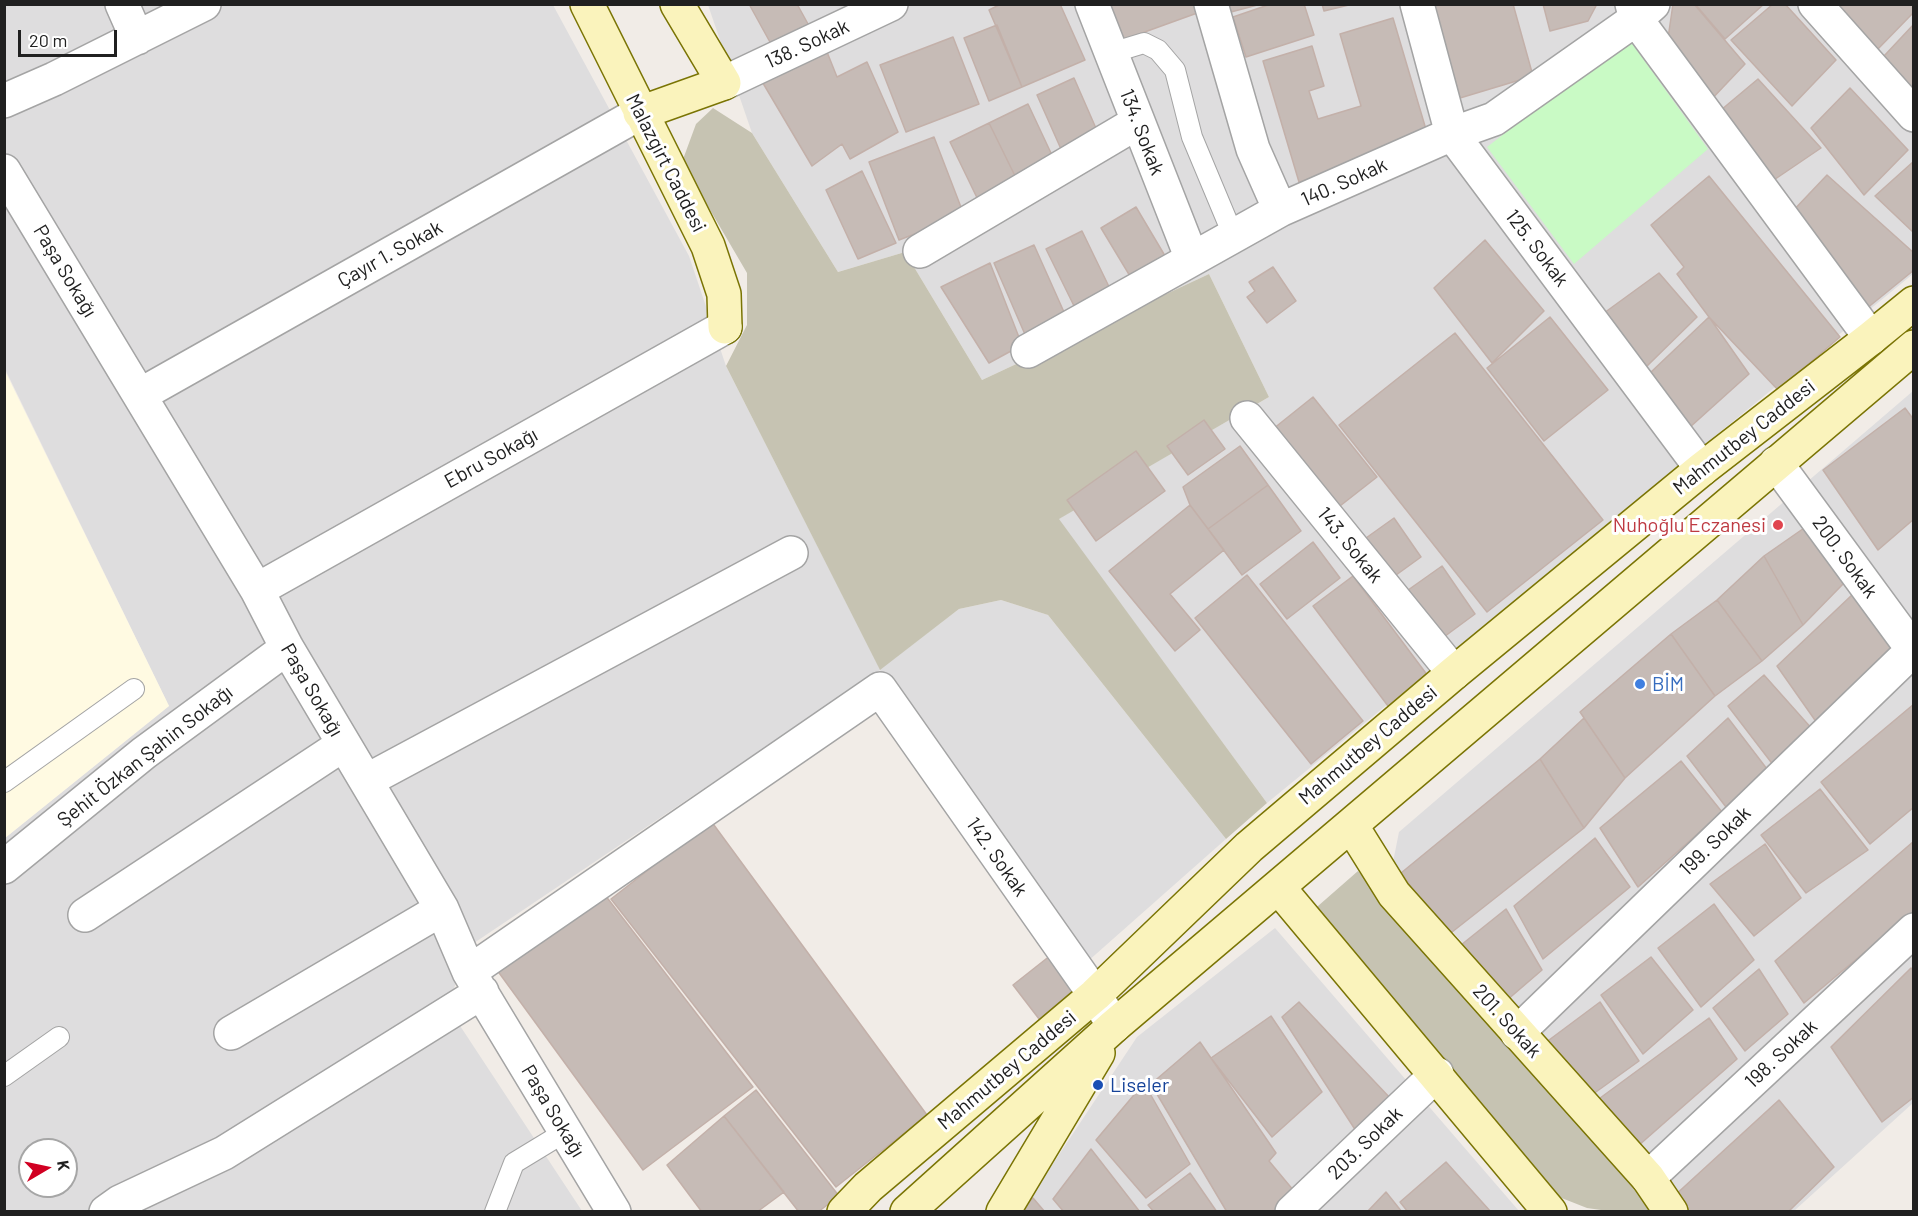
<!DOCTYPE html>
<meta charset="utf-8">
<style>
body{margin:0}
#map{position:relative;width:1918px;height:1216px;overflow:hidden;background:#f1ece7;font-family:Barlow,sans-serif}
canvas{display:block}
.frame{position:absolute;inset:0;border:6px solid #202020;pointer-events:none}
.north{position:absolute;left:18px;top:1138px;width:60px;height:60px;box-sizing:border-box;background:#fff;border:2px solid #a6a6a6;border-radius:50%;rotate:81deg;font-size:16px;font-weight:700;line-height:24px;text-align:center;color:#202020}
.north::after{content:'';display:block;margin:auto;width:21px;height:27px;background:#d10022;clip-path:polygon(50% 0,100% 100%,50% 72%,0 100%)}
.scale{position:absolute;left:18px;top:30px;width:99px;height:27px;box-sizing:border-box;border:3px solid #202020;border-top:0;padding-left:8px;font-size:18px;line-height:21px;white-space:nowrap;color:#202020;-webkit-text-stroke:4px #fff;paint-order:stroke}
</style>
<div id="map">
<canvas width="1918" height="1216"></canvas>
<div class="frame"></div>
<div class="north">K</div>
<div class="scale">20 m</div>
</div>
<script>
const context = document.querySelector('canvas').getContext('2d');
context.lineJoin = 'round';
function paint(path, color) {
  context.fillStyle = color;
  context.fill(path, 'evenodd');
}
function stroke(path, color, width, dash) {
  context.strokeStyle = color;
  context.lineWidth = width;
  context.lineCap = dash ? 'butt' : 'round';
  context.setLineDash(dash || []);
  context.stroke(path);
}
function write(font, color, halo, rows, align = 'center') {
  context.font = font + ' Barlow,sans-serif';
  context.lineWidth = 6;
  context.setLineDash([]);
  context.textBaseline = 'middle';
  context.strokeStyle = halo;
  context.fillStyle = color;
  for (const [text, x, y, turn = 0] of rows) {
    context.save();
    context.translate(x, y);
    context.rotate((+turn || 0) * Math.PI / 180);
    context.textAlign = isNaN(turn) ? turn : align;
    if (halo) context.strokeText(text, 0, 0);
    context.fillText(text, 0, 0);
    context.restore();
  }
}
const residential = new Path2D(`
 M5,5H553L689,256L726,366L880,669L959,609L1001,600L1048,615L1226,839L1087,962L880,670L471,945L447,1006L582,1211H5V838L169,706L5,369ZM30,1150H66V1186H30Z
 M708,5H1913V274L1267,803L1058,519L1269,397L1209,274L982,380L905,252L838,272L752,133Z
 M1913,391V1103L1794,1211H1693L1393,862L1399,832Z
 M1275,928L1519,1211L1021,1212L1137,1037Z`);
const education = new Path2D(`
 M4,369L169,706L5,838H4Z`);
const construction = new Path2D(`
 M713,108L752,133L838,272L905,252L982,380L1209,274L1269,397L1059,519L1267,803L1226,839L1048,615L1001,600L959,609L880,670L726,366L747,325V273L682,162L696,124Z
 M1358,871L1571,1110L1653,1211H1608L1587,1208L1559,1197L1549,1196L1302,920Z`);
const park = new Path2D(`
 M1628,38L1708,149L1574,264L1487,147Z`);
const building = new Path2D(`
 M749,4H797L813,33L776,53Z
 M1001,4H1060L1085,60L1022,87L989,10Z
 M1104,4H1197L1200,12L1117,42Z
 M1229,4H1261L1231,12Z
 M1271,4H1304L1314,35L1246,57L1233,17Z
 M1322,4H1353L1324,11Z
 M1433,4H1513L1533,76L1460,98Z
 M1543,4H1597L1588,21L1550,31Z
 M1673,4H1694L1745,64L1708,103L1666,52Z
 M1695,4H1764L1725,39Z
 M1773,4H1785L1836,60L1792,106L1731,40Z
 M1830,4H1914V12L1875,52Z
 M1393,18L1430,143L1299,182L1263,61L1312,46L1324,86L1309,91L1318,119L1361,106L1340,34Z
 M1914,24V91L1884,56Z
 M997,25L1022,87L989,101L964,38Z
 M953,37L979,104L906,132L880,65Z
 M823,42L837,77L867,62L898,132L850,159L842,144L812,166L757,73Z
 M1074,78L1102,142L1065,158L1037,95Z
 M1758,79L1821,148L1765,186L1715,115Z
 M1850,88L1908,150L1864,195L1811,128Z
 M1028,104L1058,168L1020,186L989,123Z
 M989,123L1020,186L981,206L950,142Z
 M934,137L964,215L899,240L869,162Z
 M1914,161V233L1875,196Z
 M862,171L896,243L858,259L826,190Z
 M1827,175L1914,253V270L1866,309L1790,214Z
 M1709,176L1840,337L1778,390L1709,317L1677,274L1684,267L1651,225Z
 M1136,207L1171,266L1136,286L1101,228Z
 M1082,231L1114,297L1078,314L1046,249Z
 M1485,240L1544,311L1492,363L1434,288Z
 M1034,245L1068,321L1027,339L994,263Z
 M990,263L1022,345L989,363L941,287Z
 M1273,267L1296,301L1267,323L1247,297L1255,291L1249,282Z
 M1659,273L1697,317L1645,368L1604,313Z
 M1550,317L1608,390L1544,441L1487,368Z
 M1709,317L1749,374L1689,428L1650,373Z
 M1455,333L1603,520L1487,612L1339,425Z
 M1313,397L1377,477L1331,513L1268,433Z
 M1905,408L1914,420V519L1878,550L1823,470Z
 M1204,420L1225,449L1188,475L1167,446Z
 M1240,446L1268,485L1208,529L1190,505L1183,487Z
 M1136,451L1165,491L1096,541L1067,500Z
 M1268,485L1301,531L1242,575L1208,529Z
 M1190,505L1224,550L1170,594L1200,630L1175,651L1109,571Z
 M1394,518L1421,557L1385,583L1359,543Z
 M1807,526L1844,583L1803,625L1764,556Z
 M1313,542L1340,578L1287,619L1260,584Z
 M1764,556L1803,625L1762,661L1717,600Z
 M1442,566L1475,614L1433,645L1401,595Z
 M1247,575L1363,721L1311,764L1195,618Z
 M1353,576L1434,684L1394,714L1313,606Z
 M1853,594L1898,647L1817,723L1777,666Z
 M1717,600L1762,661L1715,696L1671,634Z
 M1671,634L1715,696L1625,778L1580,712Z
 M1764,675L1813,730L1774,766L1728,706Z
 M1914,704V807L1870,844L1821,782Z
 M1584,718L1625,778L1584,828L1540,759Z
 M1728,718L1767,769L1726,807L1687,756Z
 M1540,759L1584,828L1447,936L1401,873Z
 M1681,761L1722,812L1638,887L1600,828Z
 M1820,789L1868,850L1806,893L1761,835Z
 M711,821L927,1115L836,1187L611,899Z
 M1595,838L1630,887L1543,959L1514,906Z
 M1914,841V911L1804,1003L1775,961Z
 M1765,844L1801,898L1754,936L1710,884Z
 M605,895L753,1087L643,1170L497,970Z
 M1714,904L1754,960L1701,1007L1658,948Z
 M1506,909L1542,970L1499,1007L1461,945Z
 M1051,955L1083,997L1046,1028L1013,985Z
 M1651,957L1693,1010L1643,1054L1601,995Z
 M1911,968L1914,971V1097L1882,1122L1831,1047Z
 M1759,969L1788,1014L1745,1051L1713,1008Z
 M1299,1002L1392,1100L1358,1134L1282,1017Z
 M1600,1002L1639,1061L1582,1102L1541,1046Z
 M1271,1016L1322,1092L1272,1137L1211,1058Z
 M1709,1018L1737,1059L1630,1153L1596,1101Z
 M1200,1042L1276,1153L1269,1161L1299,1197L1284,1212H1227L1151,1084Z
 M1144,1083L1190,1164L1146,1198L1096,1140Z
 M756,1090L839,1196L818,1212H799L724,1116Z
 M1779,1100L1834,1167L1788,1212H1685L1673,1197Z
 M724,1116L784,1192L757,1212H702L667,1165Z
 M1091,1149L1140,1212H1064L1053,1199Z
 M1446,1162L1491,1212H1408L1400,1202Z
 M1190,1173L1217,1212H1154L1148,1205Z
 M1386,1192L1402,1212H1367Z
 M1033,1198L1045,1212H1019Z`);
const lane = new Path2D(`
 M1111,53L1144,43L1158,50L1175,70L1192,137L1233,235
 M4,782L134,689
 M4,1076L59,1037
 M495,1212L514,1163L565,1132`);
const street = new Path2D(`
 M122,4L137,38
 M1092,4L1192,259
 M1211,4L1253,149L1280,210
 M1417,4L1452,134L1702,469
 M1632,4L1636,19L1871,338
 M1815,4L1914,115
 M724,83L891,4
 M4,101L54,79L204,4
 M4,171L257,590L287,648L442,909L469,972L614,1212
 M920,251L1138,122
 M1028,351L1280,210L1452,134L1494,119L1636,19L1653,4
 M140,395L640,113
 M1247,418L1454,673
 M1776,463L1914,651
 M257,590L725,327
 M366,781L791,553
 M4,867L144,753L287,648
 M85,915L344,744
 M469,972L880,689L1095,995L1114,1026
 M231,1033L442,909
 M1517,1033L1914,649
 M1648,1178L1914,930
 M106,1212L120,1202L224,1153L482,992
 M1292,1212L1437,1074`);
const secondary = new Path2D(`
 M587,4L708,246L724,294L725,327
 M640,113L724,83L677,4
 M1351,825L1394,894L1648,1178L1671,1212
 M1278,887L1550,1212
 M844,1212L868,1187L1095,995L1249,847L1454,673L1702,469L1871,338L1914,303
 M907,1212L1114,1026L1914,347
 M1003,1212L1098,1053`);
const markers = [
 [1778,525,6,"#e0444e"],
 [1640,684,6,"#3f7fe0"],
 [1098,1085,6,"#1a4fb4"]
];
const streetNames = [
 ["138. Sokak",807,44,-25],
 ["134. Sokak",1142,132,69],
 ["Malazgirt Caddesi",666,163,63],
 ["140. Sokak",1344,182,-24],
 ["125. Sokak",1537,248,53],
 ["Çayır 1. Sokak",390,254,-29],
 ["Paşa Sokağı",65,271,59],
 ["Mahmutbey Caddesi",1744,437,-38],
 ["Ebru Sokağı",491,458,-29],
 ["143. Sokak",1350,545,51],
 ["200. Sokak",1845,557,54],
 ["Paşa Sokağı",312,690,60],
 ["Mahmutbey Caddesi",1368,745,-40],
 ["Şehit Özkan Şahin Sokağı",145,756,-38],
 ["199. Sokak",1715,841,-44],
 ["142. Sokak",997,857,55],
 ["201. Sokak",1507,1021,48],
 ["198. Sokak",1781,1054,-43],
 ["Mahmutbey Caddesi",1007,1070,-40],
 ["Paşa Sokağı",553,1111,59],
 ["203. Sokak",1365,1143,-44]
];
const healthNames = [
 ["Nuhoğlu Eczanesi",1766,525]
];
const shopNames = [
 ["BİM",1652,684]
];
const transitNames = [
 ["Liseler",1110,1085]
];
paint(residential, '#deddde');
paint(education, '#fffae2');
paint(construction, '#c6c3b2');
paint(park, '#c9fac5');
paint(building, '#c6bbb6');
stroke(building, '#c3b0a9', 1.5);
stroke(lane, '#a4a4a4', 22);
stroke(street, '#a4a4a4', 36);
stroke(secondary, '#7a7404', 36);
stroke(lane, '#fff', 20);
stroke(street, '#fff', 33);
stroke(secondary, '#faf3bc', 33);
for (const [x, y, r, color] of markers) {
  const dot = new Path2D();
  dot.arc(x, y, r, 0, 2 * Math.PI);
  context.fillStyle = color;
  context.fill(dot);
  stroke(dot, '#fff', 2);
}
write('20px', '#202020', '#fff', streetNames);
write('20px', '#be3a42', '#fff', healthNames, 'right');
write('20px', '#366cbe', '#fff', shopNames, 'left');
write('20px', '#164399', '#fff', transitNames, 'left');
</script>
